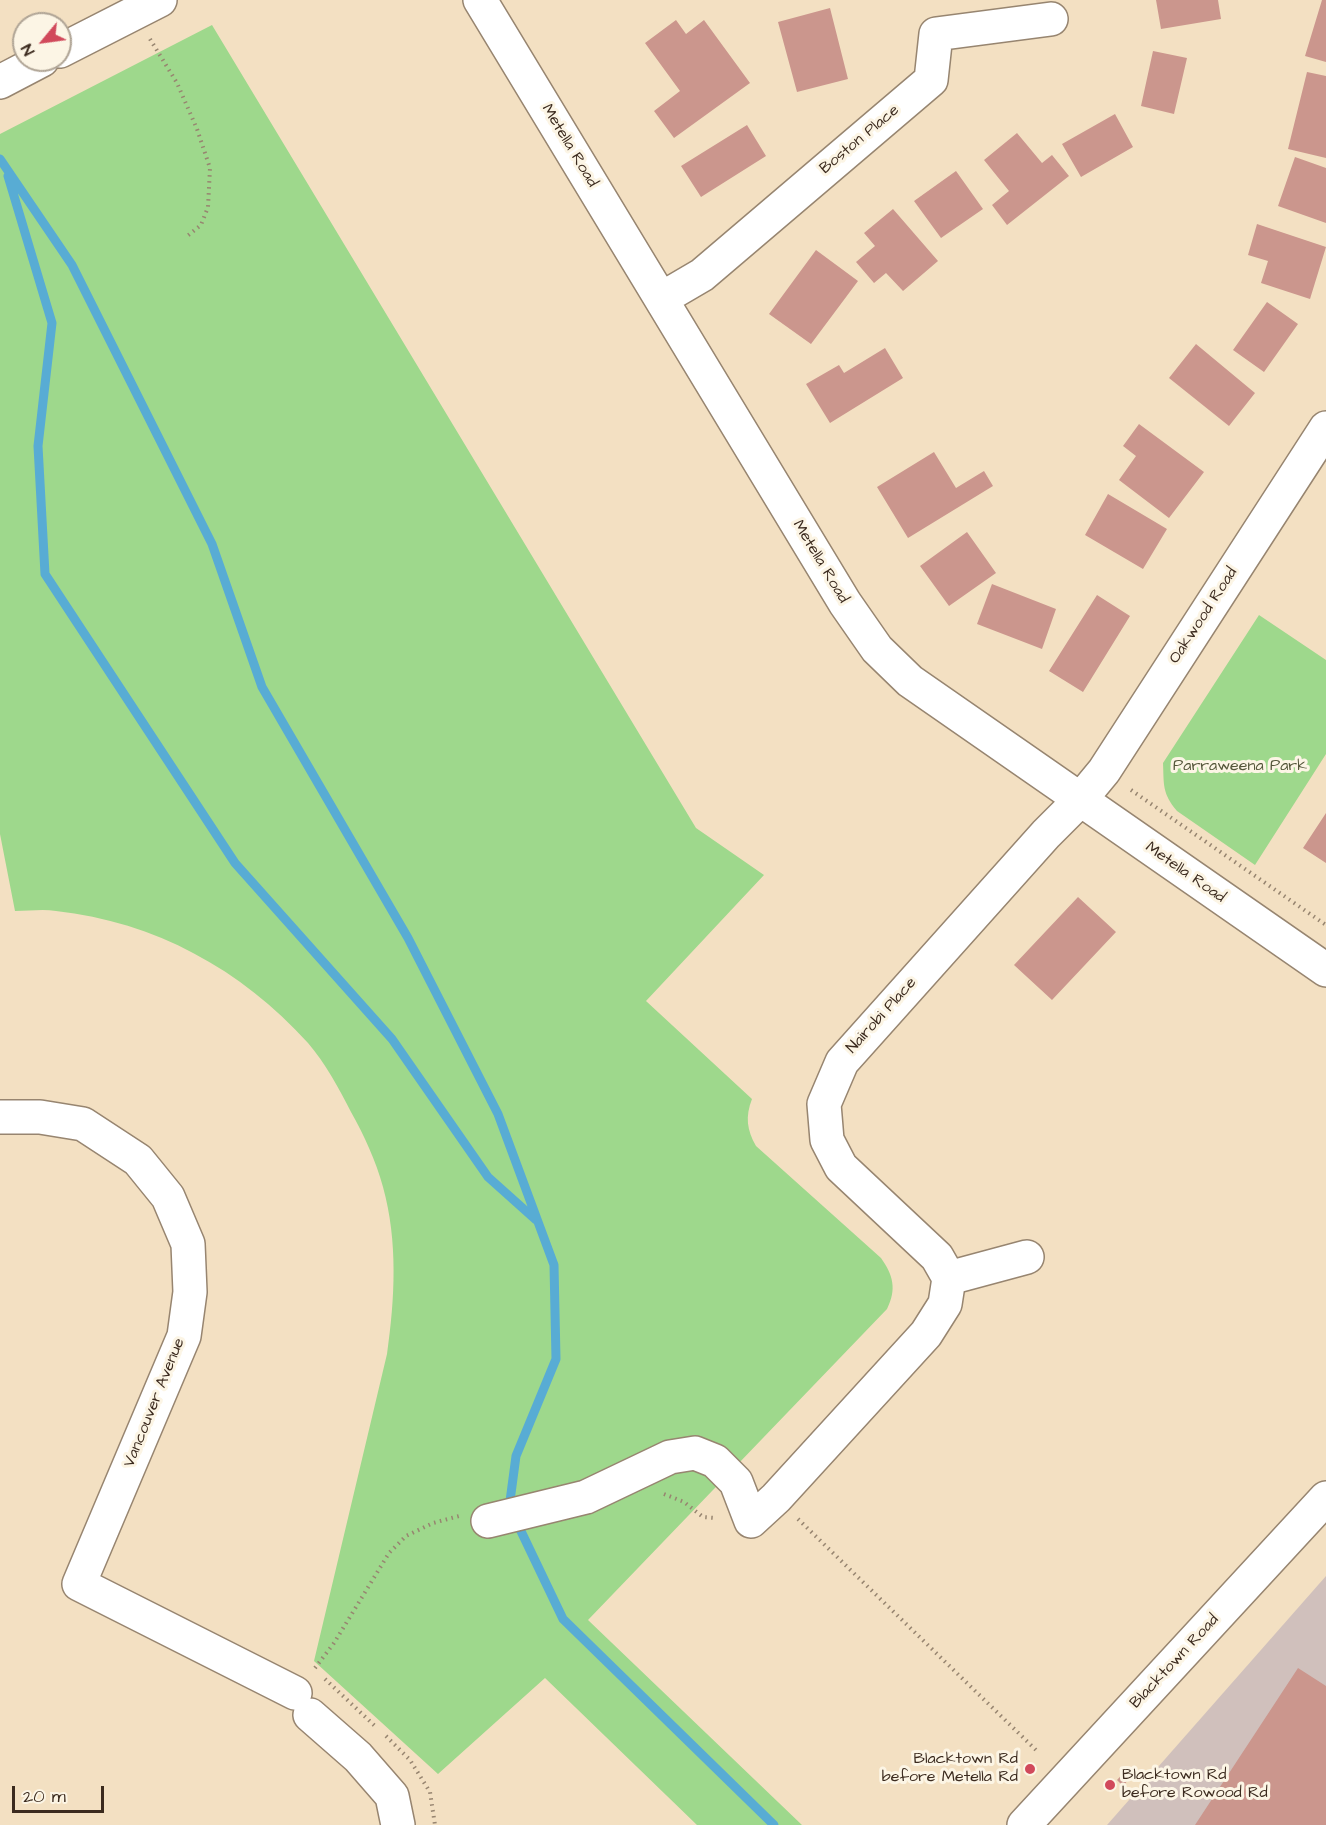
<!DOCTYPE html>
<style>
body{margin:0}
#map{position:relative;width:1326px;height:1825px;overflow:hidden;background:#f3e0c2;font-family:"Architects Daughter",sans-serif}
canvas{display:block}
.north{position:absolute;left:12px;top:12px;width:60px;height:60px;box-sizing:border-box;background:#fcf5e5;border:2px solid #afa495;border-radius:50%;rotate:241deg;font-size:16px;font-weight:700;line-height:24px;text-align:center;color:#3b2a1e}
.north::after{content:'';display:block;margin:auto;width:21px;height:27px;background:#d1495b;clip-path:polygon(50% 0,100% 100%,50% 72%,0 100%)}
.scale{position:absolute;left:12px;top:1786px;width:92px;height:27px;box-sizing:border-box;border:3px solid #3b2a1e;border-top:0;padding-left:8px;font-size:18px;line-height:21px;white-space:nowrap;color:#3b2a1e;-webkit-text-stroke:4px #fcf5e5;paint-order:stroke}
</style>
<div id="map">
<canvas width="1326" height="1825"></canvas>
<div class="north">N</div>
<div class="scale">20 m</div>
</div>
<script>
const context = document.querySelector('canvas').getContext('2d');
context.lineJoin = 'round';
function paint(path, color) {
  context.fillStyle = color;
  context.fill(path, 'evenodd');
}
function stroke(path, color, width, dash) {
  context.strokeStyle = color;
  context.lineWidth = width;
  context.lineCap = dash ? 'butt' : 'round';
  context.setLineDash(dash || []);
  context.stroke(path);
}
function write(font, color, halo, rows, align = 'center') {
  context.font = font + ' "Architects Daughter",sans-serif';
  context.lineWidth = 6;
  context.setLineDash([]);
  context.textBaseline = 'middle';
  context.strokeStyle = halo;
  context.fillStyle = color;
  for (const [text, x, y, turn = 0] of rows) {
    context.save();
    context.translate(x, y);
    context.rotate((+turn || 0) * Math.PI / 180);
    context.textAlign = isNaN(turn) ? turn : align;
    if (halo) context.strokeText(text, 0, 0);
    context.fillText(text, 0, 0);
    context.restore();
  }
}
const industrial = new Path2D(`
 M1326,1576V1825H1107Z`);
const green = new Path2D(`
 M212,25L696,828L764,875L646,1001L752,1099C745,1117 747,1130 756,1146L881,1258C893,1275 897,1289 887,1309L588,1620L802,1825H697L545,1678L438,1774L314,1661L387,1354C395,1299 398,1241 383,1187C376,1161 364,1135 351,1112C339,1088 325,1063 308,1043C241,969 155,922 56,911C43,909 29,911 15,911L0,834V134Z
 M1259,615L1326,660V754L1255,865L1177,811C1162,793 1164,785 1163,763Z`);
const stream = new Path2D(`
 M0,159L72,265L212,544L262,687L408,938L498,1114L554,1265L556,1359L516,1456L510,1501L519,1527L563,1619L774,1825
 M8,176L52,323L38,446L45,574L235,863L392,1039L488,1177L536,1220`);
const building = new Path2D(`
 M1156,0H1218L1221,19L1161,29Z
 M1322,0H1326V62L1305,56Z
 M830,8L848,79L797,92L778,22Z
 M676,20L686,34L704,20L750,83L674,138L654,111L680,91L645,43Z
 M1153,51L1187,58L1174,114L1141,106Z
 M1307,72L1326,76V158L1288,149Z
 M1115,114L1133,147L1081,177L1062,144Z
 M747,125L766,156L701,197L681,166Z
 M1017,133L1042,163L1052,155L1069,176L1007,225L992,205L1009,191L984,160Z
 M1295,157L1326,168V223L1278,206Z
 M956,171L983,209L941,238L914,201Z
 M893,209L938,261L903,291L886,273L874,283L856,262L875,246L864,233Z
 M1257,224L1326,247L1310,299L1261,283L1268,261L1248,255Z
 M816,250L858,281L811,344L769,314Z
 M1267,302L1298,324L1264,372L1233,350Z
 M1196,344L1255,393L1229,426L1169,378Z
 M885,348L903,378L830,423L806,384L839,365L844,373Z
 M1139,424L1204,472L1169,518L1119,480L1136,456L1123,446Z
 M934,452L956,488L984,471L993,486L908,538L877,487Z
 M1108,494L1167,529L1143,569L1085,535Z
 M967,532L996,573L949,606L920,566Z
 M992,584L1056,609L1042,649L977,624Z
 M1097,595L1130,616L1083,692L1049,671Z
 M1326,813V863L1303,848Z
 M1078,897L1116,932L1052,1000L1014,965Z
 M1298,1668L1326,1686V1825H1195Z
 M1129,1767L1135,1772L1123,1786L1117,1780Z`);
const path = new Path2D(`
 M150,39L177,83L197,129L210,168L208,207L201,225L186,237
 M1131,790L1326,925
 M664,1494L684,1502L703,1517L716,1518
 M798,1519L1036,1750
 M315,1668L334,1643L389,1553L406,1536L433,1523L459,1516
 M325,1679L376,1727
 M386,1736L410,1760L430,1792L435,1825`);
const minor = new Path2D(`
 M480,0L845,603L877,649L910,681L1326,970
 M60,51L160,0
 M0,82L42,60
 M661,299L702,275L931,80L936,34L1051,19
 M0,1117H40L83,1124L138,1160L168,1197L188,1244L190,1292L184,1336L79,1584L295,1693
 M949,1278L1027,1257
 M488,1521L586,1497L670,1457L695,1453L715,1461L736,1482L751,1521L776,1498L926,1334L945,1304L949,1278L937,1257L841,1167L827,1140L824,1104L842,1062L1046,834L1080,800L1104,771L1326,428
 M310,1715L358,1757L392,1796L398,1825`);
const major = new Path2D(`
 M1024,1825L1326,1498`);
const markers = [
 [1030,1769,6,"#d1495b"],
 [1110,1785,6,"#d1495b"]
];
const streetNames = [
 ["Boston Place",860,140,-40],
 ["Metella Road",569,146,59],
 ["Metella Road",820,562,59],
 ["Oakwood Road",1204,616,-57],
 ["Metella Road",1185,873,35],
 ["Nairobi Place",882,1016,-48],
 ["Vancouver Avenue",155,1403,-68],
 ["Blacktown Road",1175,1662,-47]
];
const parkNames = [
 ["Parraweena Park",1240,767]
];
const poiNames = [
 ["Blacktown Rd",1018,1760],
 ["before Metella Rd",1018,1778],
 ["Blacktown Rd",1122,1776,"left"],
 ["before Rowood Rd",1122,1794,"left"]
];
paint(industrial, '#d0c0bc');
paint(green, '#9ed88c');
stroke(stream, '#58acd4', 9);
paint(building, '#cb968d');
stroke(minor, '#978570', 36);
stroke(major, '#978570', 36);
stroke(path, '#978570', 4, [1.5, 4.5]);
stroke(minor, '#fff', 33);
stroke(major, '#fff', 33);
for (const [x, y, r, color] of markers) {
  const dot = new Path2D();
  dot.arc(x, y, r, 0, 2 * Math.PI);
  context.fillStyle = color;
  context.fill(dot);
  stroke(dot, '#fcf5e5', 2);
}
write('16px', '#3b2a1e', '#fcf5e5', streetNames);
write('16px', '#54563a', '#fcf5e5', parkNames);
write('16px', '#3b2a1e', '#fcf5e5', poiNames, 'right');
</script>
